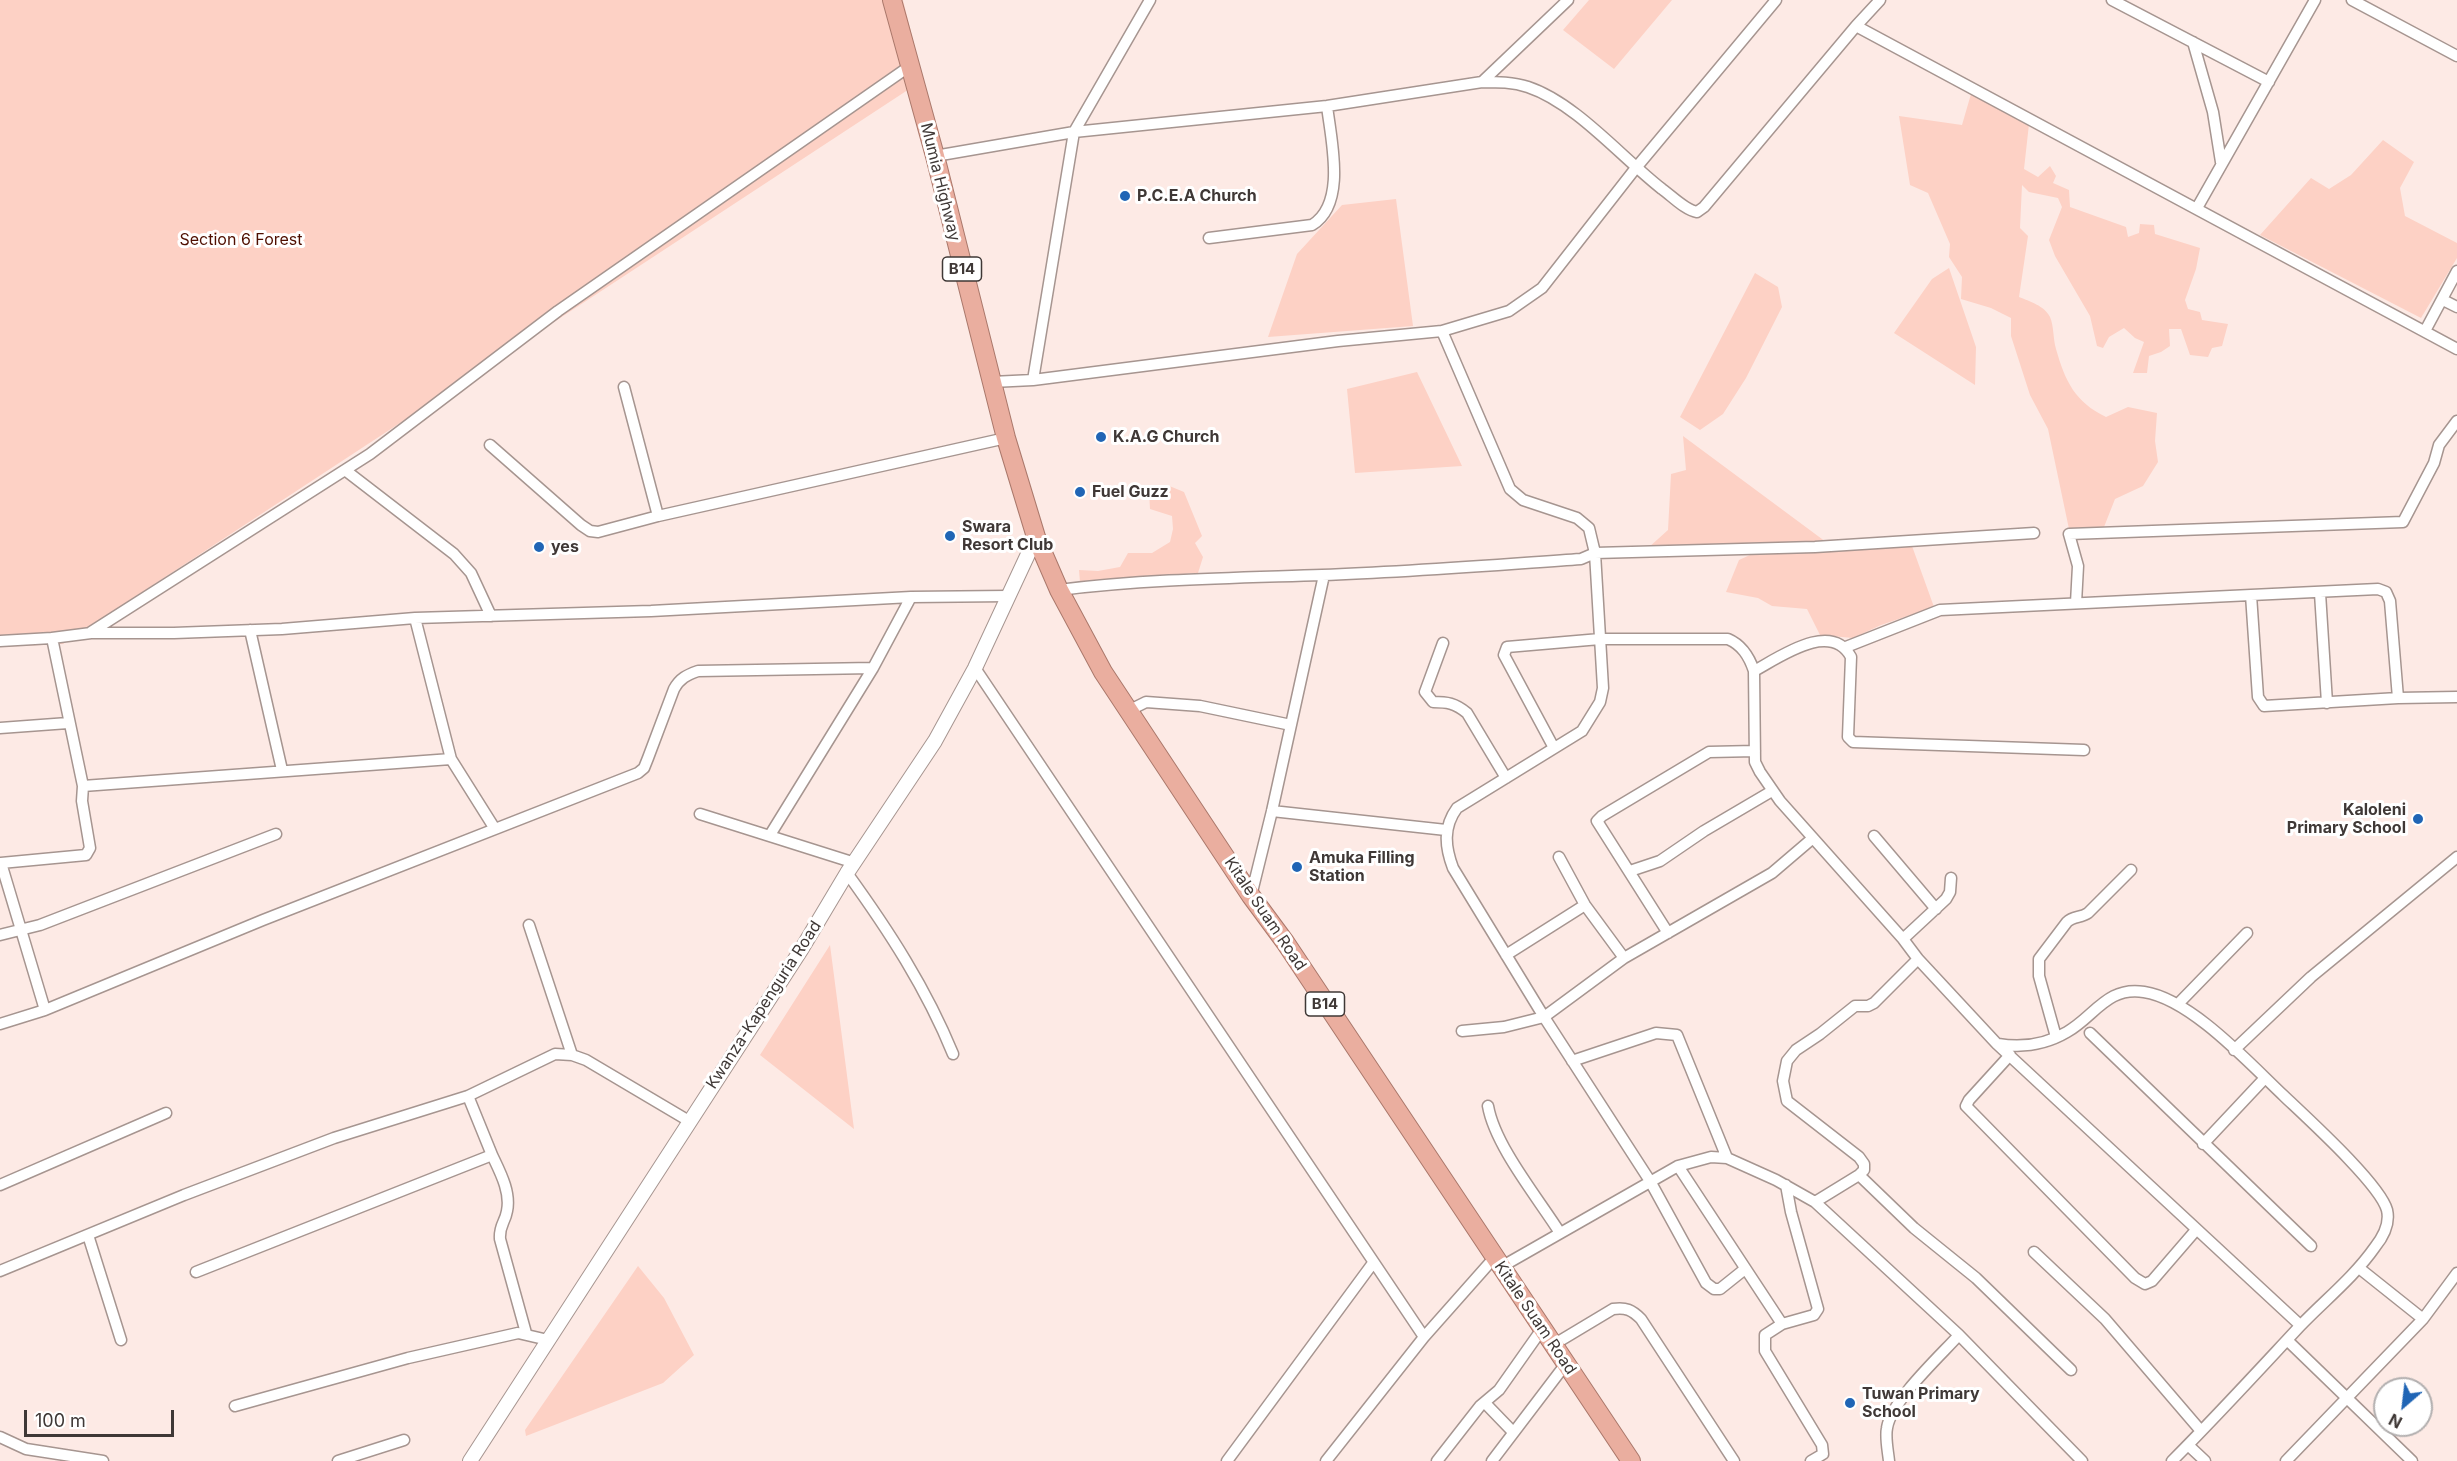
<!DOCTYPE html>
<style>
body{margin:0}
#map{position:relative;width:2457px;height:1461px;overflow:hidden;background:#fdeae5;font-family:Inter,sans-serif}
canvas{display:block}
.north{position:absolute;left:2373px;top:1377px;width:60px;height:60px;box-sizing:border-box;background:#fff;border:2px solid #b2afaf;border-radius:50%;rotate:208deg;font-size:16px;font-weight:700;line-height:24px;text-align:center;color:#3f3836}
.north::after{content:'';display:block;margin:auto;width:21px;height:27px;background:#2065b5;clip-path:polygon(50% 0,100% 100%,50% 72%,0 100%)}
.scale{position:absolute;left:24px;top:1410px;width:150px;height:27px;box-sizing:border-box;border:3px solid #3f3836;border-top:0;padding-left:8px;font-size:18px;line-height:21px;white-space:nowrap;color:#3f3836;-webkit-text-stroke:4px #fff;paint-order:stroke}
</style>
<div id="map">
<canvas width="2457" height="1461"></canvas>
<div class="north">N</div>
<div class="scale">100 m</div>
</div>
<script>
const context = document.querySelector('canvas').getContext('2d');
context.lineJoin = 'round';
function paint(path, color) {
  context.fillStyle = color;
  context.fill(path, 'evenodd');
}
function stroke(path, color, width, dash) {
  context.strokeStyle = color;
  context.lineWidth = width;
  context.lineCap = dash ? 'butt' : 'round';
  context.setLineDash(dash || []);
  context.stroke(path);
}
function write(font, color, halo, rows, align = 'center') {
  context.font = font + ' Inter,sans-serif';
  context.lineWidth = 6;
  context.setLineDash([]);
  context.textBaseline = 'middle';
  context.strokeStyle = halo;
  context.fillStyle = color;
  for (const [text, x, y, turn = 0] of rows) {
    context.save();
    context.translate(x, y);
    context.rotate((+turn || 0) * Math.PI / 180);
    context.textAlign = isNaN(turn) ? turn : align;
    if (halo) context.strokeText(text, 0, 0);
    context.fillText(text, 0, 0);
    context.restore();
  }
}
const green = new Path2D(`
 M0,0H903L923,80L63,644L0,647Z
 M1589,0H1672L1614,69L1563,30Z
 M1971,94L2029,124L2024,169L2038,177L2050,166L2056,176L2053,183L2069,190L2070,207L2126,227L2128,237L2139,233L2140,224L2154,225L2155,234L2200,248L2196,269L2185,300L2188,309L2200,312L2202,320L2228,324L2222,346L2212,348L2208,357L2190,355L2181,329H2169L2170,346L2161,352L2149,356L2147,373H2133L2144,342L2135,338L2124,328L2109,337L2103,348L2097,346L2090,316L2055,256L2049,240L2062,207L2058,198L2029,192L2022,185L2020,228L2028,236L2019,297C2029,301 2045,306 2050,317C2054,326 2053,339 2056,349C2065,381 2075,402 2106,417L2128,407L2157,413L2155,441L2158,462L2143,486L2115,499L2104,527L2069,529L2048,429L2030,395L2011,336V318L1991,308L1961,299L1962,277L1949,257L1950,244L1928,193L1910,185L1899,116L1962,125Z
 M2383,140L2414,162L2400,188L2405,216L2457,243V258L2421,318L2260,235L2311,178L2329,189L2351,175Z
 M1396,199L1413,326L1268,337L1297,254L1342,205Z
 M1949,268L1976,347L1975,385L1894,333L1932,279Z
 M1755,273L1778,287L1782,307L1746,378L1723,414L1700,430L1680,417Z
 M1417,372L1462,466L1355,473L1347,389Z
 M1683,436L1826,542L1648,548L1668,530L1671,474L1686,470Z
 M1167,485L1184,492L1202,536L1195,543L1203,557L1198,573L1080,582L1079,570L1098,571L1120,567L1128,553H1152L1170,542L1173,529L1172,516L1150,509L1149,491Z
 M1912,546L1934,607L1881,625L1853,638L1820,635L1807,609L1772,606L1758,598L1726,592L1739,560L1750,555Z
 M830,945L854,1129L760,1055Z
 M638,1266L664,1298L694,1355L663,1383L526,1436L525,1430Z`);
const minor = new Path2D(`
 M2112,0L2269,82
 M2352,0L2457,56
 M1856,26L1880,0
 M2193,42L2213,112L2221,162
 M1482,82L1568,0
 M935,156L1074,132L1327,106L1482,82C1498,82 1513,82 1528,87C1576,103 1622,158 1662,189C1672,196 1685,210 1697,212L1704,207L1856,26L2457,349
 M2197,208L2315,0
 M1209,238L1312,225C1347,204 1331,140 1327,106
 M2443,300L2457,307
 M1442,331L1510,489L1523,500L1577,518L1589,528L1595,553L1603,688L1600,702L1582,731L1457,808C1443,827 1445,847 1453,868L1544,1017L1650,1181L1706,1283L1714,1289H1720L1745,1269
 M2425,331L2457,271
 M1033,380L1074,132L1150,0
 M992,382L1033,380L1338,341L1442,331L1509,311L1542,288L1635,169L1776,0
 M624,387L658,516
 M490,445L581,525L590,531L598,532L658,516L1006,438
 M345,470L454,554L471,573L491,616
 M1059,590C1147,579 1234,578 1322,575C1408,572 1495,565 1581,559L1595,553L1815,547L2034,533
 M2320,593L2327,703
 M2076,603L2078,566L2069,534L2403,522L2434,463L2439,445L2457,421
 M415,618L451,759L495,829
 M250,630L282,770
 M91,632L370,454L558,311L910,66
 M0,641L52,638
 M1443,643L1425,692L1433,702C1447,702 1455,703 1467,713L1506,778
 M1846,647L1940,610L2251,595
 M975,668L1424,1337
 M1754,671C1780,657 1831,620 1851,657L1848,737L1853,742L2084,750
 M2398,698L2390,601L2386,592L2378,589L2251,595L2258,697L2264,706L2398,698L2457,697
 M1128,711L1146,702L1200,706L1291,725
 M0,728L68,723
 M1554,748L1504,655L1507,647L1600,639H1728C1742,645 1749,656 1754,671L1755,762L1760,772L1780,801L1903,939L1918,959L1997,1044L2300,1325
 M83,786L451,759
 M1272,811L1446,830
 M700,814L855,863
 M770,835L873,668L911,597
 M1874,836L1936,909
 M1559,857L1585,905L1624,958
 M1630,871L1660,861L1704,831L1772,791
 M847,873C889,931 926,988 953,1054
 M1251,896L1272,811L1324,575
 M529,925L572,1055
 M1668,933L1597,821L1602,816L1709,752L1755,751
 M0,935L40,925L276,834
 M1903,939L1946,899L1950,892L1951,878
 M1506,955L1585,905
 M2178,1004L2247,933
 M45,1010L1,863L86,855L90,848L82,801L83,786L52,638L91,633H174L282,629L415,618L651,611L911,597L1008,596
 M0,1024L45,1010L263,920L638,773L644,768L648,758L674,689C680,678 687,675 698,671L873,668
 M1462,1031L1504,1027L1544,1017L1624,958L1772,873L1813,838
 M2090,1033L2311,1246
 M2056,1037L2039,976V959L2067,922C2073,916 2081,918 2088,913L2131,870
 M1998,1044C2022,1048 2045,1045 2067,1032C2095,1016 2107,986 2144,992C2191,999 2249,1063 2284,1096C2306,1117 2380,1184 2387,1210C2390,1223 2383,1237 2375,1247C2354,1277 2325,1300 2300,1326C2258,1371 2216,1417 2172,1461
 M2234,1050L2311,977L2457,857
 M2010,1055L1969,1100L1966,1106L2135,1278L2145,1284L2152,1281L2196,1230
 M1572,1061L1656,1033L1677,1035L1727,1158
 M1488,1106C1495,1146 1538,1198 1560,1233
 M2203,1144L2265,1078
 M492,1155C500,1172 511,1192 507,1211C505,1223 499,1225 500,1239L526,1333
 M1678,1166L1782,1324
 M1859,1175L1914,1228L1976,1278L2071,1370
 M0,1185L166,1113
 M1786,1185L1791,1212L1818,1309L1814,1315L1782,1324L1765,1335V1351L1822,1445L1823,1454L1811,1461
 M1815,1202L1859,1175L1864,1170V1164L1859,1157L1787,1101L1783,1081L1787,1061L1796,1050L1820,1034L1855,1006H1868L1874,1003L1918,959
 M88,1235L121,1340
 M2034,1252L2105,1319L2201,1431
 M1501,1267L1678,1166L1711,1157L1727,1158L1776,1180L1815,1202L1959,1335L2082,1461
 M0,1271L184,1195L334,1138L468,1096L555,1054L572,1055L586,1060L689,1121
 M196,1272L492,1155L468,1096
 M2423,1319L2457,1273
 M2287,1340L2412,1461
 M1553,1345L1613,1309C1626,1307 1632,1310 1641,1319L1734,1461
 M1485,1403L1513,1432
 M235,1406L408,1358L518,1333L548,1340
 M0,1437L26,1449L103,1461
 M2188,1445L2205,1461
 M338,1461L404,1440
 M1227,1461L1373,1263
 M1326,1461L1424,1337L1494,1258
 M1437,1461L1480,1406L1499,1390L1542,1329
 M1492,1461L1565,1365
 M1889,1461C1888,1451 1885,1438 1887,1428C1891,1401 1940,1356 1959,1335
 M2286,1461L2423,1319L2359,1268`);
const tertiary = new Path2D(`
 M470,1461L801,950L847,873L935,741L975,668L1036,537`);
const trunk = new Path2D(`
 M892,0L935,156L1006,438L1036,537L1059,590L1103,672L1251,896L1285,942L1631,1461`);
const markers = [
 [1125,196,6,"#2065b5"],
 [1101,437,6,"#2065b5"],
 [1080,492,6,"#2065b5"],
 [950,536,6,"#2065b5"],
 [539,547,6,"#2065b5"],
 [2418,819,6,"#2065b5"],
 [1297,867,6,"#2065b5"],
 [1850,1403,6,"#2065b5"]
];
const shields = [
 [962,269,39],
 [1325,1004,39]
];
const shieldNames = [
 ["B14",962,269],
 ["B14",1325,1004]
];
const streetNames = [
 ["Mumia Highway",940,182,76],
 ["Kitale Suam Road",1265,914,56],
 ["Kwanza-Kapenguria Road",764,1005,-57],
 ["Kitale Suam Road",1535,1318,56]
];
const poiNames = [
 ["P.C.E.A Church",1137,196],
 ["K.A.G Church",1113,437],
 ["Fuel Guzz",1092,492],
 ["Swara",962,527],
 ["Resort Club",962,545],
 ["yes",551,547],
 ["Kaloleni",2406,810,"right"],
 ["Primary School",2406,828,"right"],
 ["Amuka Filling",1309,858],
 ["Station",1309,876],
 ["Tuwan Primary",1862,1394],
 ["School",1862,1412]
];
const parkNames = [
 ["Section 6 Forest",241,240]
];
paint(green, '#fdd1c5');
stroke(minor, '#a69590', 13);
stroke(tertiary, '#a69590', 16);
stroke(trunk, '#aa786b', 20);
stroke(minor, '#fff', 10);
stroke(tertiary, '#fff', 14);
stroke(trunk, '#eaae9f', 18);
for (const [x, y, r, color] of markers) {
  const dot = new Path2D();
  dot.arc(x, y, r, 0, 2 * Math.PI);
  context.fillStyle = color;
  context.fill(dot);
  stroke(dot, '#fff', 2);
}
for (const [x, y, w] of shields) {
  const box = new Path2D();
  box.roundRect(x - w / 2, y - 12, w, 24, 4.5);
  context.fillStyle = '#fff';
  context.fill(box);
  stroke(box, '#3f3836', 1.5);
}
write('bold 15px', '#3f3836', null, shieldNames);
write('16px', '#3f3836', '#fff', streetNames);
write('bold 16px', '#3f3836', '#fff', poiNames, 'left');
write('16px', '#4f0f01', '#fff', parkNames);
</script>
